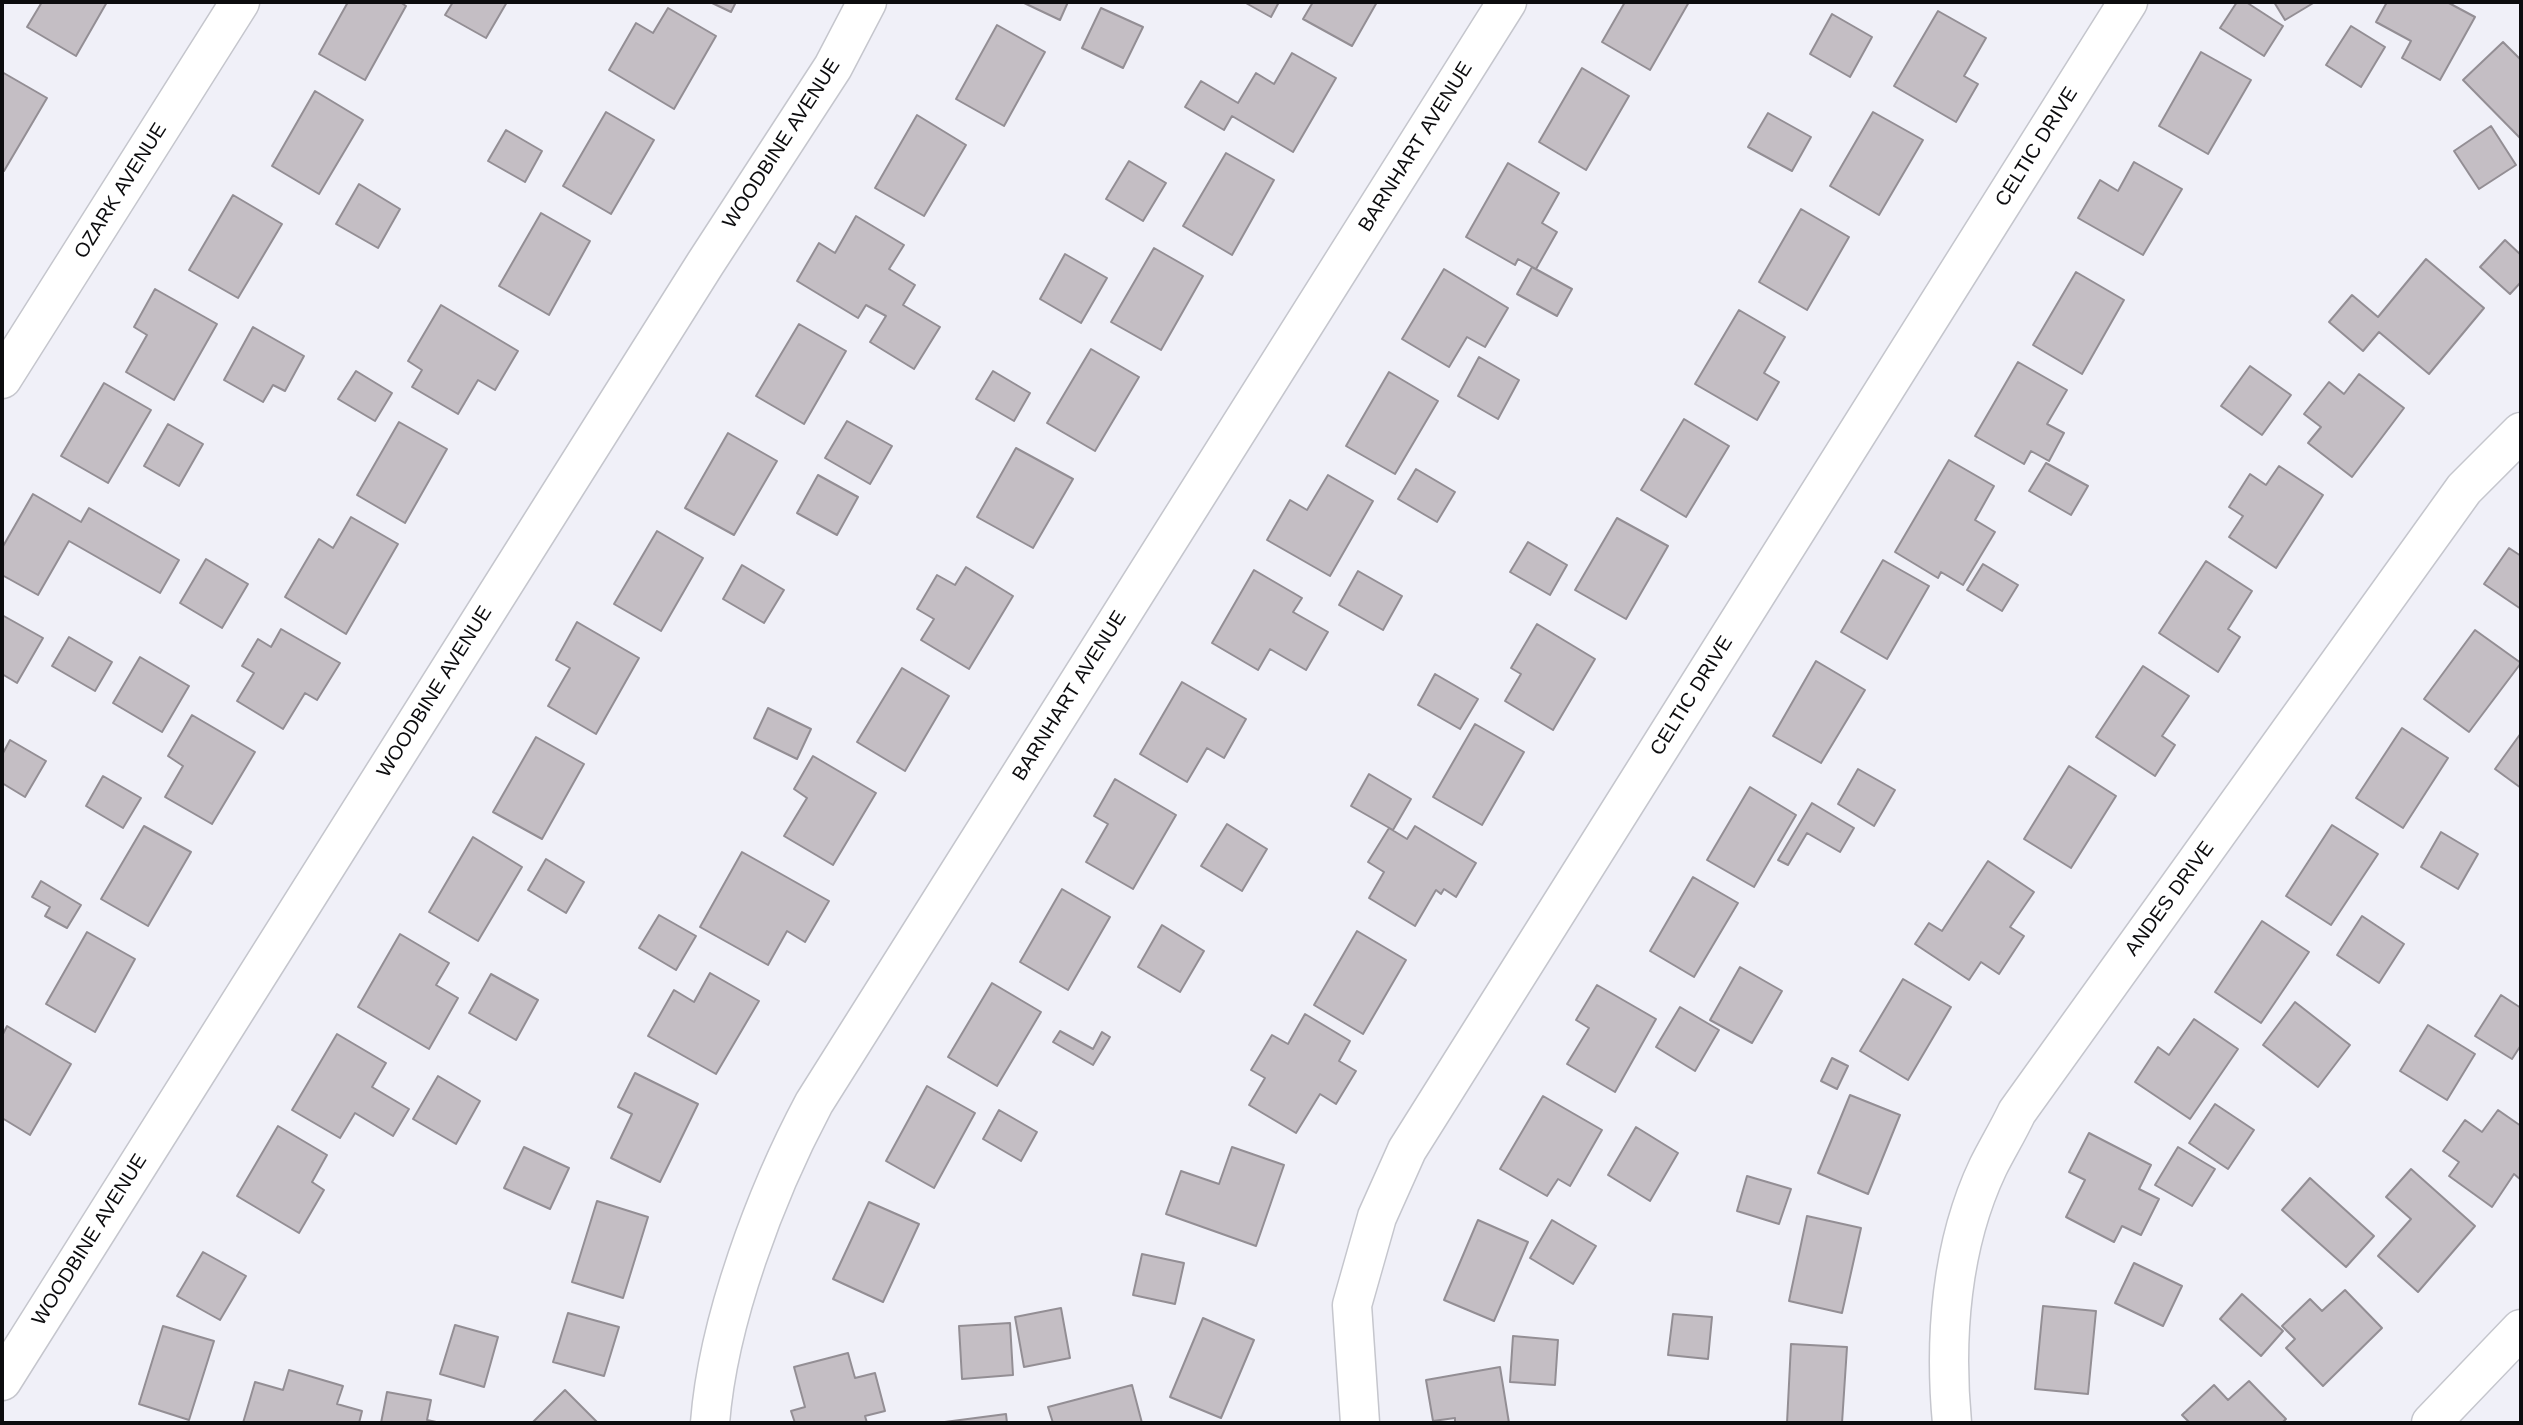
<!DOCTYPE html>
<style>
body{margin:0}
#map{position:relative;width:2523px;height:1425px;overflow:hidden;background:#f0f0f8;font-family:Helvetica,sans-serif}
canvas{display:block}
.frame{position:absolute;inset:0;border:4px solid #0c0c0e;pointer-events:none}
</style>
<div id="map">
<canvas width="2523" height="1425"></canvas>
<div class="frame"></div>
</div>
<script>
const context = document.querySelector('canvas').getContext('2d');
context.lineJoin = 'round';
function paint(path, color) {
  context.fillStyle = color;
  context.fill(path, 'evenodd');
}
function stroke(path, color, width, dash) {
  context.strokeStyle = color;
  context.lineWidth = width;
  context.lineCap = dash ? 'butt' : 'round';
  context.setLineDash(dash || []);
  context.stroke(path);
}
function write(font, color, halo, rows, align = 'center') {
  context.font = font + ' Helvetica,sans-serif';
  context.lineWidth = 8;
  context.setLineDash([]);
  context.textBaseline = 'middle';
  context.strokeStyle = halo;
  context.fillStyle = color;
  for (const [text, x, y, turn = 0] of rows) {
    context.save();
    context.translate(x, y);
    context.rotate((+turn || 0) * Math.PI / 180);
    context.textAlign = isNaN(turn) ? turn : align;
    if (halo) context.strokeText(text, 0, 0);
    context.fillText(text, 0, 0);
    context.restore();
  }
}
const building = new Path2D(`
 M42,2H107L76,56L27,27Z
 M348,2H400L406,6L365,80L319,54Z
 M453,2H507L486,38L445,15Z
 M710,2H736L731,12Z
 M1022,2H1068L1060,20Z
 M1244,2H1279L1271,17Z
 M1313,2H1377L1352,46L1303,19Z
 M1625,2H1689L1650,70L1602,42Z
 M2237,2H2246L2283,26L2264,56L2220,28Z
 M2274,2H2315L2285,20Z
 M2387,2H2447L2475,17L2440,80L2402,58L2411,41L2376,22Z
 M668,8L716,36L674,109L609,70L636,23L653,33Z
 M1101,8L1143,27L1123,68L1082,48Z
 M1938,11L1986,38L1964,76L1978,84L1956,122L1894,86Z
 M1832,14L1872,37L1850,77L1810,54Z
 M997,25L1045,52L1004,126L956,99Z
 M2351,26L2385,47L2361,87L2326,65Z
 M2503,42L2521,60V139L2463,80Z
 M2201,52L2251,80L2208,154L2159,126Z
 M1292,53L1336,78L1293,152L1232,116L1224,130L1185,107L1201,81L1238,103L1256,73L1274,84Z
 M1582,68L1629,96L1586,170L1539,142Z
 M2,72L47,98L4,171L2,170Z
 M315,91L363,120L319,194L272,166Z
 M606,112L654,140L611,214L563,186Z
 M1873,112L1923,140L1879,215L1830,186Z
 M1768,113L1811,137L1792,171L1748,147Z
 M917,115L966,145L924,216L875,188Z
 M2491,126L2516,165L2479,189L2454,151Z
 M506,130L542,151L525,182L488,161Z
 M1226,153L1274,180L1232,255L1183,226Z
 M1129,161L1166,183L1143,221L1106,199Z
 M2134,162L2182,189L2143,255L2078,218L2100,180L2118,191Z
 M1508,163L1559,193L1542,223L1557,232L1536,269L1518,259L1515,265L1466,237Z
 M359,184L400,209L378,248L336,224Z
 M233,195L282,224L238,298L189,270Z
 M1801,209L1849,237L1807,310L1759,282Z
 M541,213L590,241L549,315L499,286Z
 M856,216L904,245L889,269L915,285L903,305L940,327L914,369L870,342L886,316L866,305L858,318L797,281L819,243L835,253Z
 M2505,240L2521,255V282L2510,294L2480,267Z
 M1154,248L1203,276L1161,350L1111,322Z
 M1065,254L1107,278L1081,323L1040,299Z
 M2426,259L2484,308L2429,374L2379,332L2363,351L2329,322L2352,295L2378,317Z
 M1532,267L1572,289L1557,316L1517,294Z
 M1444,269L1508,308L1485,347L1467,337L1449,367L1402,339Z
 M2076,272L2124,300L2082,374L2033,345Z
 M155,289L217,324L174,400L126,372L147,335L134,327Z
 M441,305L518,351L495,390L478,380L458,414L412,387L422,370L408,361Z
 M1739,310L1785,337L1764,373L1779,382L1757,420L1695,384Z
 M799,324L846,351L804,424L756,396Z
 M253,327L304,356L285,391L273,385L263,402L224,380Z
 M1091,349L1139,377L1095,451L1047,423Z
 M1479,357L1519,380L1498,419L1458,396Z
 M2018,362L2067,390L2047,424L2064,433L2049,461L2031,451L2024,464L1975,436Z
 M2250,366L2291,395L2262,435L2221,406Z
 M356,371L392,393L375,421L338,399Z
 M993,371L1030,393L1014,421L976,399Z
 M1389,372L1438,401L1395,474L1346,446Z
 M2359,374L2404,408L2352,477L2308,443L2321,427L2304,414L2329,382L2344,394Z
 M104,383L151,410L108,483L61,456Z
 M1684,419L1729,446L1686,517L1641,490Z
 M847,421L892,446L870,484L825,458Z
 M399,422L447,449L405,523L357,495Z
 M168,424L203,444L179,486L144,466Z
 M728,433L777,461L734,535L685,508Z
 M1016,448L1073,479L1033,548L977,517Z
 M1949,460L1994,486L1975,520L1995,532L1963,585L1941,572L1938,578L1895,552Z
 M2046,463L2088,486L2071,515L2029,491Z
 M2279,466L2323,495L2276,568L2229,537L2243,516L2229,507L2250,474L2266,485Z
 M1416,469L1455,492L1437,522L1398,499Z
 M818,475L858,497L837,535L797,513Z
 M1328,475L1373,501L1330,576L1267,540L1290,500L1307,510Z
 M33,494L81,522L89,508L179,560L160,593L69,541L38,595L2,575V548Z
 M351,517L398,544L346,634L285,597L319,539L333,548Z
 M1617,518L1668,546L1626,619L1575,590Z
 M657,531L703,558L661,631L614,604Z
 M1528,542L1567,565L1550,595L1510,572Z
 M2509,548L2521,556V609L2484,584Z
 M206,559L248,584L222,628L180,603Z
 M1883,560L1929,586L1887,659L1841,632Z
 M2206,561L2252,591L2228,629L2240,637L2218,672L2159,633Z
 M1983,564L2018,585L2002,611L1967,590Z
 M742,565L784,590L764,623L723,599Z
 M966,567L1013,596L969,669L921,640L934,619L917,609L937,575L955,585Z
 M1254,570L1302,598L1293,612L1328,632L1306,670L1270,649L1258,670L1212,643Z
 M1358,571L1402,596L1383,630L1339,605Z
 M2,615L43,638L17,683L2,674Z
 M577,622L639,658L596,734L548,706L570,668L556,660Z
 M1537,624L1595,659L1553,730L1505,701L1521,674L1511,668Z
 M281,629L340,663L317,700L305,693L283,729L237,701L254,673L242,666L258,639L271,647Z
 M2475,630L2521,663L2469,732L2424,699Z
 M69,637L112,662L95,691L52,666Z
 M140,657L189,686L162,732L113,703Z
 M1816,661L1865,690L1821,763L1773,736Z
 M2143,666L2189,696L2162,736L2175,745L2155,776L2096,737Z
 M902,668L949,696L905,771L857,742Z
 M1435,674L1478,699L1460,729L1418,705Z
 M1182,682L1246,719L1224,758L1207,748L1187,782L1140,754Z
 M768,708L811,729L797,759L754,738Z
 M192,715L255,752L212,824L165,797L183,766L168,756Z
 M1475,724L1524,752L1482,825L1433,797Z
 M2402,728L2448,758L2403,828L2356,798Z
 M2521,733V788L2495,769Z
 M536,737L584,764L542,839L493,812Z
 M10,740L46,761L25,797L2,783V755Z
 M813,756L876,793L833,865L784,836L807,798L794,789Z
 M2069,766L2116,796L2071,868L2024,839Z
 M1858,769L1895,790L1874,826L1838,804Z
 M1369,774L1411,799L1393,830L1351,806Z
 M103,776L141,798L123,828L86,806Z
 M1115,779L1176,815L1133,889L1086,862L1108,824L1094,816Z
 M1750,787L1796,815L1754,887L1707,860Z
 M1812,803L1854,828L1840,852L1807,833L1788,865L1778,860Z
 M1227,824L1267,849L1242,891L1201,866Z
 M2332,825L2378,854L2331,925L2286,896Z
 M144,826L191,852L148,926L101,899Z
 M1415,826L1476,863L1456,897L1444,889L1441,894L1436,890L1415,926L1369,898L1384,872L1368,862L1389,828L1407,839Z
 M2441,832L2478,854L2458,889L2421,867Z
 M473,837L522,867L478,941L429,912Z
 M742,852L829,901L805,942L787,931L768,965L700,927Z
 M546,859L584,882L566,913L528,890Z
 M1988,861L2034,892L2010,927L2024,936L1999,974L1981,962L1969,980L1915,944L1929,923L1942,931Z
 M1693,877L1738,903L1694,977L1650,951Z
 M41,881L81,905L67,928L45,916L50,907L32,897Z
 M1062,889L1110,917L1068,990L1020,962Z
 M659,915L696,936L676,970L639,948Z
 M2362,916L2404,944L2379,983L2337,955Z
 M2262,921L2309,952L2261,1023L2215,992Z
 M1162,925L1204,951L1180,992L1138,967Z
 M1357,931L1406,960L1363,1034L1314,1005Z
 M87,932L135,959L95,1032L46,1004Z
 M400,934L449,963L436,985L458,998L429,1049L358,1007Z
 M1740,967L1782,991L1752,1043L1710,1020Z
 M710,973L759,1001L716,1074L648,1036L674,990L694,1002Z
 M491,974L538,1000L516,1040L469,1013Z
 M1903,979L1951,1007L1908,1080L1860,1051Z
 M992,983L1041,1012L997,1086L948,1057Z
 M1597,985L1656,1019L1615,1092L1567,1064L1589,1028L1576,1020Z
 M2501,995L2521,1008V1045L2512,1059L2475,1036Z
 M2295,1002L2350,1045L2318,1087L2263,1045Z
 M1680,1007L1719,1030L1695,1071L1656,1047Z
 M1305,1014L1350,1041L1339,1061L1356,1071L1336,1104L1320,1094L1296,1133L1249,1105L1265,1078L1251,1070L1272,1035L1288,1044Z
 M2194,1019L2238,1049L2190,1119L2135,1082L2158,1047L2169,1055Z
 M2428,1025L2475,1054L2447,1100L2400,1071Z
 M7,1026L71,1064L30,1135L2,1118V1036Z
 M1060,1031L1093,1049L1102,1032L1110,1037L1093,1065L1053,1042Z
 M337,1034L386,1063L372,1087L409,1109L393,1136L355,1113L340,1138L292,1110Z
 M1832,1058L1848,1066L1837,1089L1821,1081Z
 M635,1073L698,1104L660,1182L611,1158L632,1114L618,1107Z
 M438,1076L480,1101L456,1144L413,1119Z
 M927,1086L975,1113L934,1188L886,1161Z
 M1850,1095L1900,1115L1868,1194L1818,1173Z
 M1543,1096L1602,1130L1570,1186L1558,1179L1547,1196L1500,1169Z
 M2215,1104L2254,1130L2228,1169L2189,1143Z
 M999,1110L1037,1132L1021,1161L983,1139Z
 M2498,1110L2521,1126V1180L2514,1174L2492,1207L2449,1176L2459,1162L2443,1151L2465,1120L2482,1132Z
 M278,1126L327,1155L312,1182L324,1190L299,1233L237,1196Z
 M1636,1127L1678,1153L1650,1201L1608,1175Z
 M2089,1133L2151,1165L2139,1189L2159,1199L2141,1235L2122,1226L2114,1242L2066,1217L2085,1180L2069,1172Z
 M524,1147L569,1168L550,1209L504,1188Z
 M1232,1147L1284,1165L1256,1246L1166,1214L1181,1171L1219,1184Z
 M2178,1147L2215,1169L2192,1206L2155,1185Z
 M2411,1169L2475,1226L2418,1292L2378,1256L2411,1219L2386,1197Z
 M1747,1176L1791,1189L1779,1224L1737,1211Z
 M2310,1178L2374,1236L2346,1267L2282,1210Z
 M597,1201L648,1217L623,1298L572,1282Z
 M869,1202L919,1224L883,1302L833,1279Z
 M1807,1216L1861,1228L1842,1313L1789,1301Z
 M1478,1220L1528,1242L1494,1321L1444,1300Z
 M1552,1220L1596,1246L1573,1284L1530,1258Z
 M203,1252L246,1276L220,1320L177,1296Z
 M1142,1254L1184,1263L1175,1304L1133,1295Z
 M2134,1263L2182,1286L2163,1326L2115,1303Z
 M2345,1290L2382,1328L2323,1386L2286,1348L2295,1339L2282,1326L2310,1299L2322,1311Z
 M2242,1294L2283,1331L2261,1356L2220,1319Z
 M2043,1306L2096,1311L2088,1394L2035,1389Z
 M1061,1308L1070,1358L1024,1367L1015,1317Z
 M568,1313L619,1327L604,1376L553,1362Z
 M1673,1314L1712,1317L1708,1359L1668,1355Z
 M1203,1318L1254,1340L1221,1418L1170,1397Z
 M1010,1323L1013,1375L962,1379L959,1326Z
 M455,1325L498,1337L484,1387L440,1374Z
 M163,1326L214,1341L189,1420L139,1404Z
 M1513,1336L1558,1340L1555,1385L1510,1382Z
 M1791,1344L1847,1347L1842,1423H1787Z
 M848,1353L855,1378L875,1373L885,1411L865,1416L867,1423H795L791,1411L805,1407L794,1367Z
 M1500,1367L1509,1423H1455V1418L1433,1421L1426,1380Z
 M289,1370L343,1386L337,1404L362,1411L359,1423H243L255,1382L283,1390Z
 M2249,1381L2286,1419L2282,1423H2190L2182,1415L2214,1385L2228,1400Z
 M1132,1385L1142,1423H1053L1048,1407Z
 M565,1390L598,1423H532Z
 M387,1392L431,1400L427,1420L441,1423H381Z
 M1006,1414L1007,1423H937Z`);
const minor = new Path2D(`
 M2,379L240,2
 M2,1381L705,264L833,67L867,2
 M710,1423C718,1320 766,1193 814,1103L1507,2
 M1360,1423L1352,1305L1377,1217L1407,1150L2128,2
 M1952,1423C1944,1338 1951,1245 1988,1167C1997,1149 2008,1131 2017,1112L2464,489L2521,432
 M2431,1423L2521,1329`);
const streetNames = [
 ["WOODBINE AVENUE",782,144,-57],
 ["BARNHART AVENUE",1416,147,-58],
 ["CELTIC DRIVE",2037,147,-58],
 ["OZARK AVENUE",121,191,-58],
 ["WOODBINE AVENUE",435,692,-58],
 ["BARNHART AVENUE",1070,696,-58],
 ["CELTIC DRIVE",1692,696,-58],
 ["ANDES DRIVE",2170,899,-54],
 ["WOODBINE AVENUE",90,1240,-58]
];
paint(building, '#c4bec4');
stroke(building, '#938e94', 2);
stroke(minor, '#c5c6cd', 41);
stroke(minor, '#fff', 38);
write('20px', '#0c0c0e', '#fff', streetNames);
</script>
